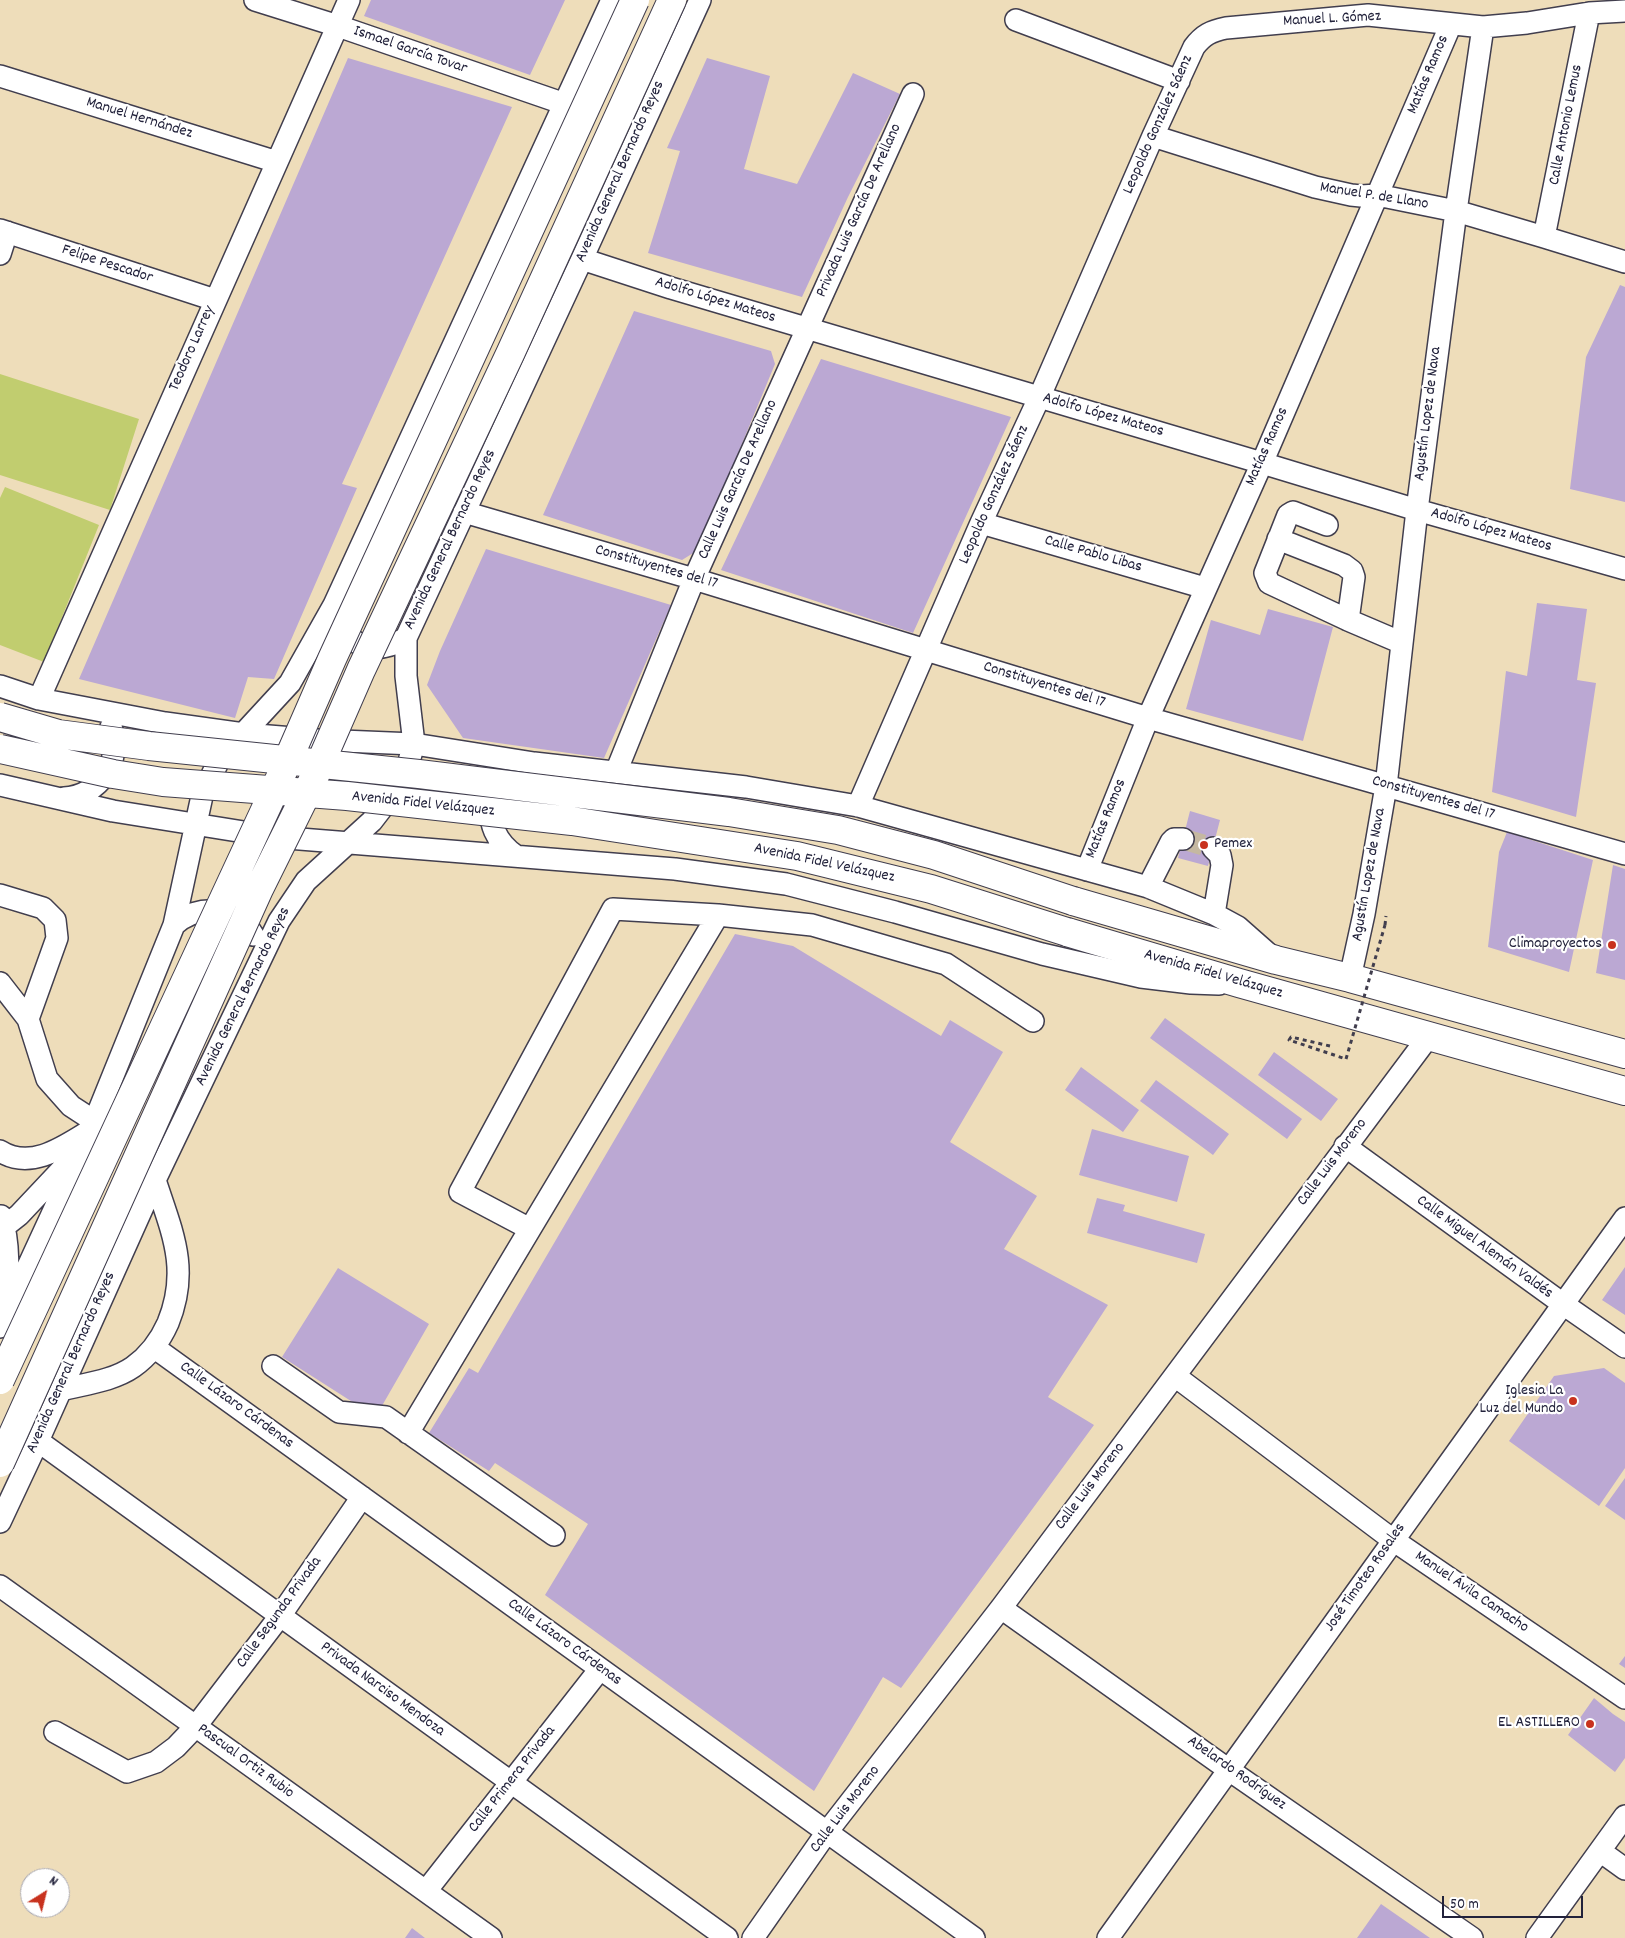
<!DOCTYPE html>
<meta charset="utf-8">
<style>
body{margin:0}
#map{position:relative;width:1625px;height:1938px;overflow:hidden;background:#eeddba;font-family:Dekko,sans-serif}
canvas{display:block}
.north{position:absolute;left:20px;top:1868px;width:50px;height:50px;box-sizing:border-box;background:#fff;border:1px solid #a7a7b1;border-radius:50%;rotate:36deg;font-size:14px;font-weight:700;line-height:20px;text-align:center;color:#22223b}
.north::after{content:'';display:block;margin:auto;width:18px;height:22px;background:#c8321e;clip-path:polygon(50% 0,100% 100%,50% 72%,0 100%)}
.scale{position:absolute;left:1442px;top:1896px;width:141px;height:22px;box-sizing:border-box;border:2px solid #22223b;border-top:0;padding-left:6px;font-size:15px;line-height:18px;white-space:nowrap;color:#22223b;-webkit-text-stroke:4px #fff;paint-order:stroke}
</style>
<div id="map">
<canvas width="1625" height="1938"></canvas>
<div class="north">N</div>
<div class="scale">50 m</div>
</div>
<script>
const context = document.querySelector('canvas').getContext('2d');
context.lineJoin = 'round';
function paint(path, color) {
  context.fillStyle = color;
  context.fill(path, 'evenodd');
}
function stroke(path, color, width, dash) {
  context.strokeStyle = color;
  context.lineWidth = width;
  context.lineCap = dash ? 'butt' : 'round';
  context.setLineDash(dash || []);
  context.stroke(path);
}
function write(font, color, halo, rows, align = 'center') {
  context.font = font + ' Dekko,sans-serif';
  context.lineWidth = 4.5;
  context.setLineDash([]);
  context.textBaseline = 'middle';
  context.strokeStyle = halo;
  context.fillStyle = color;
  for (const [text, x, y, turn = 0] of rows) {
    context.save();
    context.translate(x, y);
    context.rotate((+turn || 0) * Math.PI / 180);
    context.textAlign = isNaN(turn) ? turn : align;
    if (halo) context.strokeText(text, 0, 0);
    context.fillText(text, 0, 0);
    context.restore();
  }
}
const green = new Path2D(`
 M0,374L139,419L110,510L0,475Z
 M5,487L99,525L44,662L0,645V498Z`);
const building = new Path2D(`
 M371,0H565L530,75L364,16Z
 M348,58L512,107L342,484L357,488L274,679L248,677L235,718L79,679Z
 M707,58L770,76L744,169L797,184L853,73L900,94L848,197L802,297L648,253L680,151L667,148Z
 M1620,285L1625,287V502L1570,489L1586,357Z
 M634,311L771,351L775,364L698,550L682,560L543,515Z
 M821,359L1011,417L913,633L721,570Z
 M486,549L671,605L604,758L463,738L427,685L440,651Z
 M1537,603L1587,609L1577,680L1596,683L1576,817L1492,792L1506,671L1527,676Z
 M1268,609L1333,627L1303,741L1186,709L1211,620L1260,635Z
 M1190,811L1220,820L1208,866L1178,858Z
 M1507,832L1593,860L1569,972L1488,947L1499,852Z
 M1613,865L1625,869V980L1596,973Z
 M735,934L793,946L941,1036L950,1020L1003,1052L950,1142L1037,1196L1004,1249L1108,1305L1048,1397L1094,1425L901,1688L883,1677L814,1791L545,1595L588,1524L495,1463L489,1471L429,1433L469,1368L478,1373Z
 M1165,1018L1302,1119L1287,1139L1150,1038Z
 M1274,1052L1338,1099L1321,1121L1258,1075Z
 M1081,1067L1139,1110L1123,1132L1065,1090Z
 M1156,1080L1229,1134L1213,1155L1140,1101Z
 M1092,1129L1189,1156L1177,1202L1079,1175Z
 M1097,1198L1125,1205L1123,1211L1205,1234L1197,1263L1087,1233Z
 M1625,1267V1315L1602,1300Z
 M338,1268L429,1324L379,1411L365,1410L282,1357Z
 M1604,1368L1625,1383V1468L1599,1506L1509,1441L1554,1376Z
 M1625,1478V1520L1605,1506Z
 M1625,1656V1668L1619,1664Z
 M1594,1698L1613,1714L1625,1722V1758L1615,1772L1568,1735Z
 M1381,1904L1430,1938H1357Z
 M412,1928L425,1938H405Z`);
const minorTunnel = new Path2D(`
 M1183,839L1213,848`);
const path = new Path2D(`
 M1385,925L1386,916
 M1330,1046L1291,1037L1289,1040L1346,1059`);
const minor = new Path2D(`
 M255,0L338,26L565,104
 M1016,20L1179,81
 M0,76L277,162
 M1153,136L1315,187L1351,195L1361,196L1377,195L1456,211L1544,237L1625,262
 M0,230L215,300
 M1544,237L1589,13
 M0,254L7,232
 M582,259L671,288L1262,463L1417,510L1625,569
 M464,512L694,579L1148,718L1625,854
 M981,523L1205,588
 M1327,525L1293,512L1288,515L1265,573L1269,583L1348,620L1402,643
 M1278,539L1344,565L1352,571L1354,577L1348,620
 M337,620C353,650 377,655 406,638
 M0,686L39,699L165,723L244,734L318,740L414,744L534,763L746,787L858,806L1148,887L1214,914L1238,927L1272,957
 M39,699L349,0
 M616,772L694,579L913,94
 M0,785L113,811L275,837L675,869L786,884L895,912L1042,954L1141,977L1191,983L1219,984
 M64,798C99,796 123,761 111,727
 M493,799C486,822 497,843 516,856
 M858,806L981,523L1039,398L1153,136L1194,47C1203,35 1211,31 1226,28L1368,15L1483,27L1527,23L1589,13L1625,11
 M1213,848L1220,855L1222,865L1214,914
 M1087,870L1148,718L1262,463L1451,24
 M1148,887L1171,842L1174,839H1183
 M0,895L43,908L55,920L57,938L28,1019
 M174,925C197,904 237,905 253,935
 M1350,978L1364,914L1386,786L1417,510L1456,211L1483,27
 M0,983L28,1019L47,1079L71,1106L94,1121
 M1345,1146L1563,1304L1625,1347
 M0,1151C31,1171 65,1146 91,1130
 M1,1216C10,1243 8,1274 6,1302
 M530,1229L460,1192L613,909L718,915L812,925L946,964L1033,1021
 M0,1230L19,1215L68,1163
 M0,1327L91,1130L174,925L202,796L219,760L290,683L334,605L612,0
 M155,1348L974,1938
 M273,1366L339,1412L386,1417L554,1535
 M1175,1376L1393,1540L1625,1698
 M61,1390C84,1384 113,1381 133,1367C150,1355 160,1341 168,1323C190,1269 172,1232 155,1180
 M408,1433L718,915
 M38,1441L727,1938
 M0,1522L38,1441L155,1180L279,921L306,881L372,821L399,786L405,775L414,744L406,676V638L582,259L700,0
 M0,1586L491,1938
 M1001,1608L1229,1770L1472,1938
 M55,1732L127,1772L156,1762L176,1747L196,1726L280,1616L362,1497
 M1600,1851L1625,1869
 M426,1891L600,1669
 M753,1938L827,1832L1001,1608L1429,1036
 M1108,1938L1625,1218
 M1537,1938L1625,1816`);
const highway = new Path2D(`
 M1073,901L1276,960L1350,978L1625,1054
 M1067,932L1239,983L1625,1091`);
const pathBridge = new Path2D(`
 M1346,1059L1385,925`);
const majorBridge = new Path2D(`
 M0,1380L280,778L332,659L635,0
 M0,1463L259,889L313,780L361,670L510,354L672,0`);
const highwayBridge = new Path2D(`
 M0,717L58,734L149,746L419,774L729,812L838,830L934,855L1073,901
 M0,749L113,774L163,782L347,796L572,821L797,856L931,889L1067,932`);
const markers = [
 [1204,845,5,"#c8321e"],
 [1612,945,5,"#c8321e"],
 [1573,1401,5,"#c8321e"],
 [1590,1724,5,"#c8321e"]
];
const streetNames = [
 ["Manuel L. Gómez",1332,20,-3],
 ["Ismael García Tovar",410,51,19],
 ["Matías Ramos",1429,75,-67],
 ["Manuel Hernández",139,119,17],
 ["Leopoldo González Sáenz",1159,125,-66],
 ["Calle Antonio Lemus",1567,125,-79],
 ["Avenida General Bernardo Reyes",621,172,-66],
 ["Manuel P. de Llano",1374,197,9],
 ["Privada Luis García De Arellano",860,211,-66],
 ["Felipe Pescador",107,265,18],
 ["Adolfo López Mateos",715,301,17],
 ["Teodoro Larrey",193,349,-66],
 ["Agustín Lopez de Nava",1429,414,-83],
 ["Adolfo López Mateos",1103,416,16],
 ["Matías Ramos",1268,447,-66],
 ["Calle Luis García De Arellano",739,480,-66],
 ["Leopoldo González Sáenz",995,495,-66],
 ["Adolfo López Mateos",1491,531,16],
 ["Avenida General Bernardo Reyes",451,540,-65],
 ["Calle Pablo Libas",1093,555,16],
 ["Constituyentes del 17",656,568,16],
 ["Constituyentes del 17",1044,686,17],
 ["Constituyentes del 17",1433,799,16],
 ["Avenida Fidel Velázquez",423,805,6],
 ["Matías Ramos",1107,819,-68],
 ["Avenida Fidel Velázquez",824,864,12],
 ["Agustín Lopez de Nava",1370,875,-80],
 ["Avenida Fidel Velázquez",1213,975,16],
 ["Avenida General Bernardo Reyes",244,997,-64],
 ["Calle Luis Moreno",1333,1163,-53],
 ["Calle Miguel Alemán Valdés",1484,1248,36],
 ["Avenida General Bernardo Reyes",72,1363,-66],
 ["Calle Lázaro Cárdenas",236,1406,36],
 ["Calle Luis Moreno",1091,1487,-53],
 ["José Timoteo Rosales",1366,1578,-55],
 ["Manuel Ávila Camacho",1471,1593,34],
 ["Calle Segunda Privada",280,1613,-54],
 ["Calle Lázaro Cárdenas",564,1643,36],
 ["Privada Narciso Mendoza",382,1690,36],
 ["Pascual Ortiz Rubio",245,1762,36],
 ["Abelardo Rodríguez",1236,1774,35],
 ["Calle Primera Privada",513,1780,-52],
 ["Calle Luis Moreno",846,1810,-53]
];
const poiNames = [
 ["Pemex",1214,845,"left"],
 ["Climaproyectos",1602,945],
 ["Iglesia La",1563,1392],
 ["Luz del Mundo",1563,1410],
 ["EL ASTILLERO",1580,1724]
];
paint(green, '#c1cd6f');
paint(building, '#bba8d3');
stroke(minorTunnel, '#c5b8a1', 21, [21, 11]);
stroke(minor, '#413e4e', 24);
stroke(highway, '#413e4e', 30);
stroke(path, '#413e4e', 3, [4, 4]);
stroke(minor, '#fff', 21);
stroke(highway, '#fff', 28);
stroke(majorBridge, '#413e4e', 30, []);
stroke(highwayBridge, '#413e4e', 30, []);
stroke(pathBridge, '#413e4e', 3, [4, 4]);
stroke(majorBridge, '#fff', 28);
stroke(highwayBridge, '#fff', 28);
for (const [x, y, r, color] of markers) {
  const dot = new Path2D();
  dot.arc(x, y, r, 0, 2 * Math.PI);
  context.fillStyle = color;
  context.fill(dot);
  stroke(dot, '#fff', 2);
}
write('16px', '#22223b', '#fff', streetNames);
write('16px', '#22223b', '#fff', poiNames, 'right');
</script>
